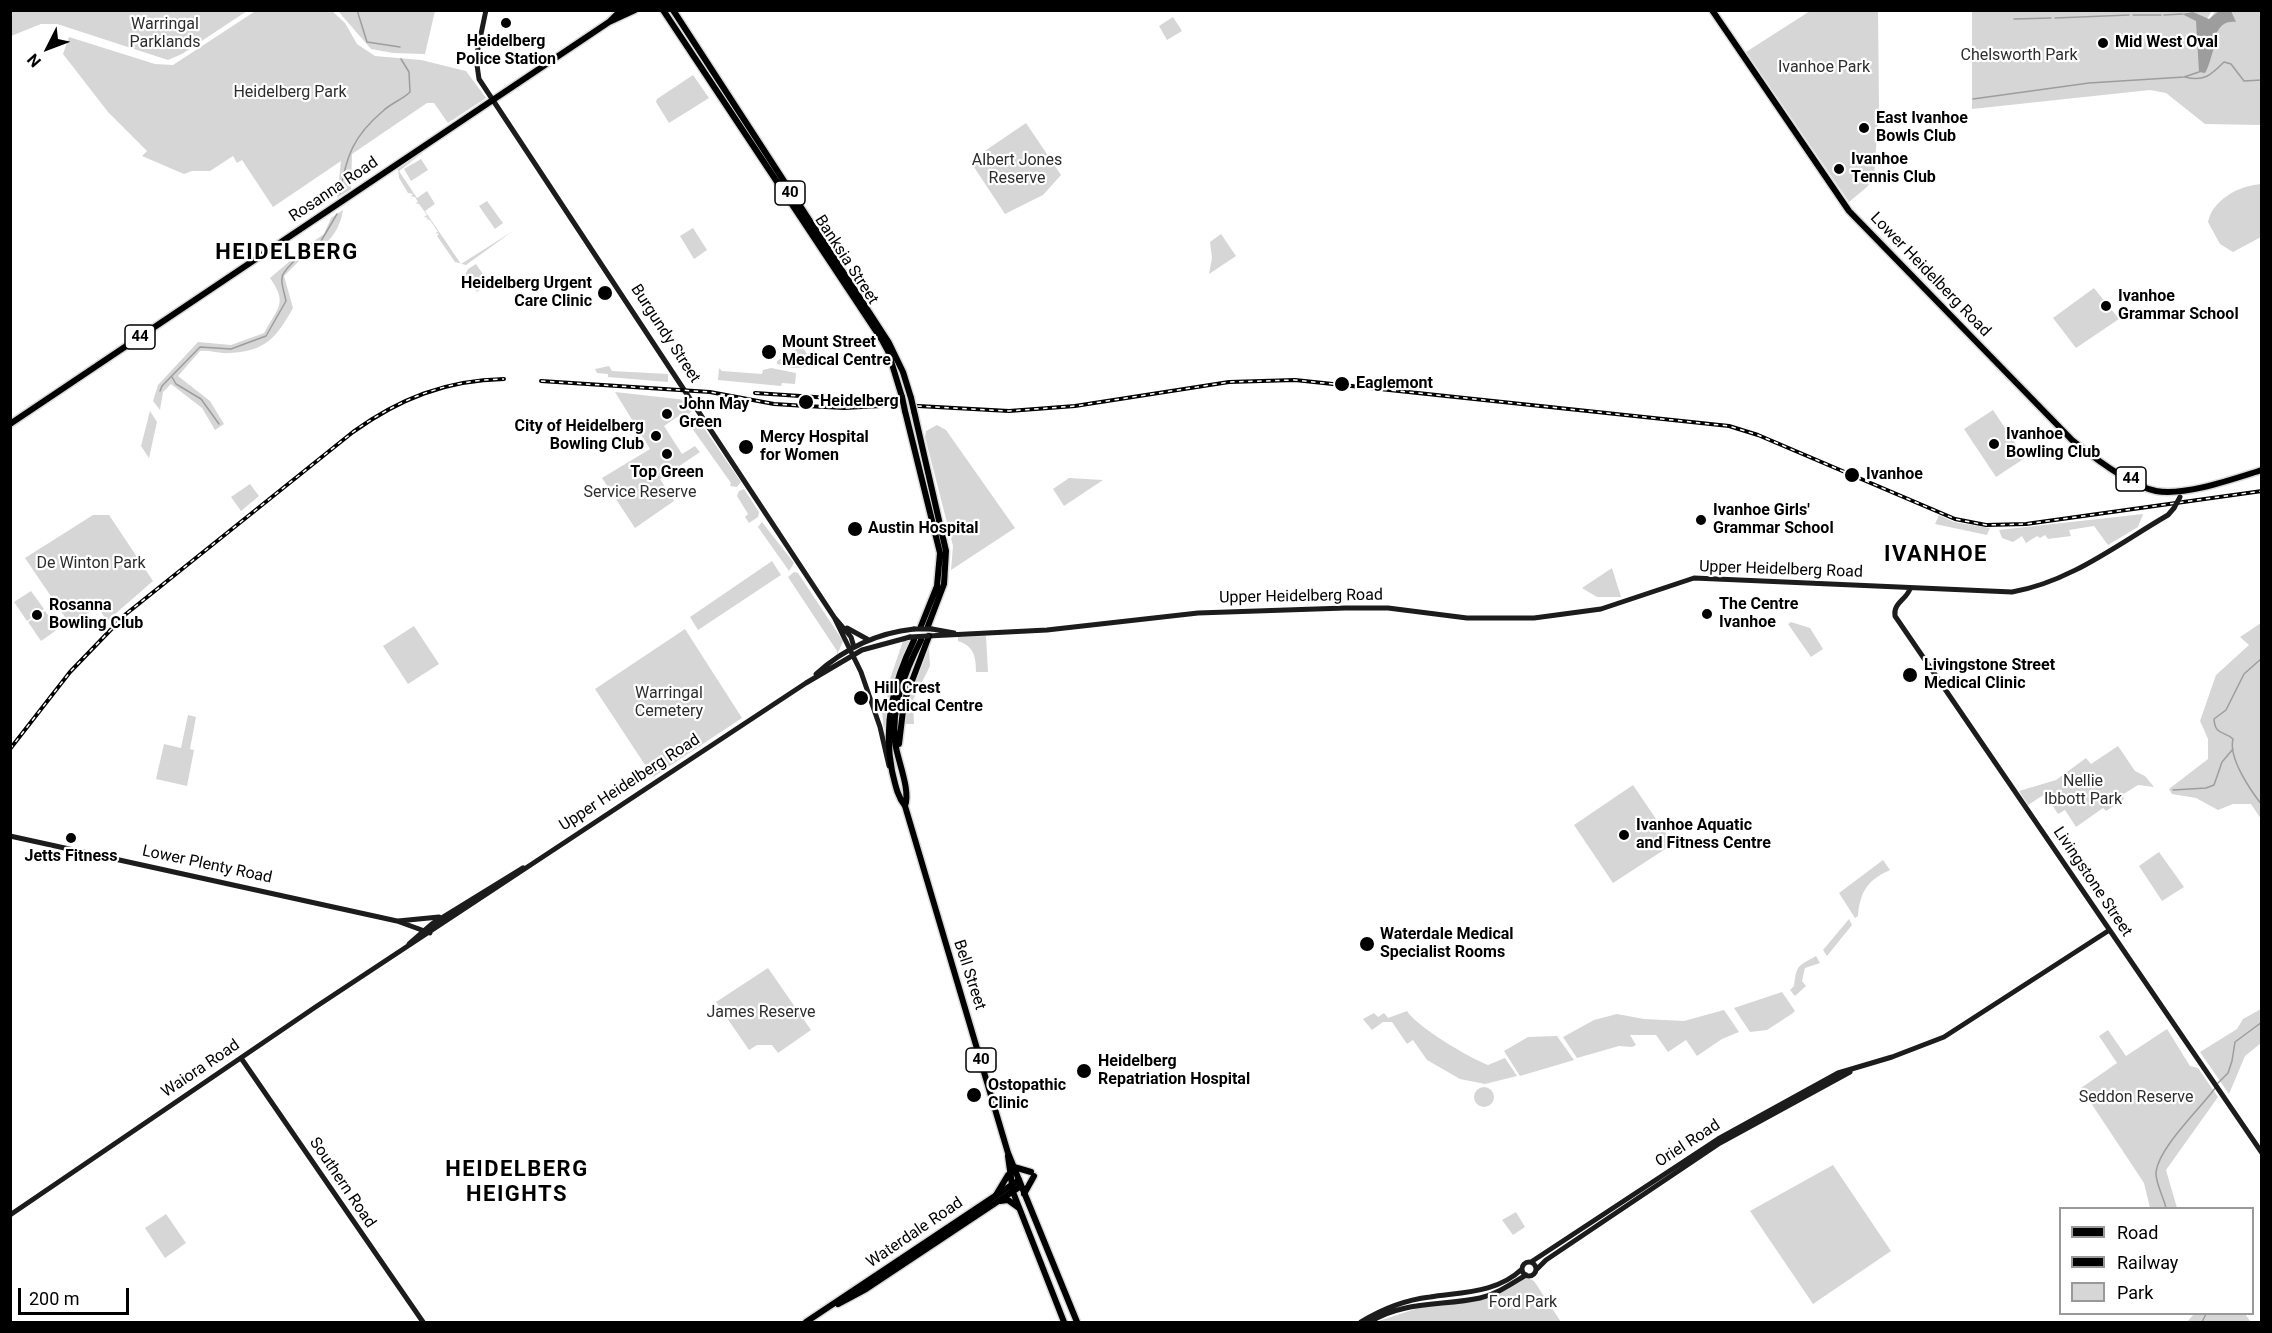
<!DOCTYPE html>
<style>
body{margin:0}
#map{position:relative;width:2272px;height:1333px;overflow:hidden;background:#fff;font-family:Roboto,sans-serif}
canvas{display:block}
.frame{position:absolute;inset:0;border:12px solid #000;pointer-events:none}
.legend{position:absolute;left:2059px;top:1207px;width:195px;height:108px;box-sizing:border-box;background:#fff;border:2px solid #999;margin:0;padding:8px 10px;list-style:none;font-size:18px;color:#000}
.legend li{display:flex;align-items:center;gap:12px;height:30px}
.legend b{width:30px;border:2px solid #999}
.north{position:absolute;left:18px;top:18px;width:60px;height:60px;-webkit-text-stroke:4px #fff;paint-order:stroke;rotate:228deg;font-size:16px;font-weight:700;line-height:24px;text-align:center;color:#000}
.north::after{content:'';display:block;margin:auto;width:21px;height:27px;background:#000;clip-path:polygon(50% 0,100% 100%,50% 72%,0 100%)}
.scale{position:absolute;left:18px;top:1288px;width:111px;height:27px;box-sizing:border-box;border:3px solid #000;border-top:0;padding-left:8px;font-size:18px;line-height:21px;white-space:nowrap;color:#000;-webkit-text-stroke:4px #fff;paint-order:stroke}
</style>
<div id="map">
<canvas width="2272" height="1333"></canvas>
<div class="frame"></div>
<ul class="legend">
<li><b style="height:8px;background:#000"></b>Road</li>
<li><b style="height:8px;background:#000"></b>Railway</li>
<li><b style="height:16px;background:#d6d6d6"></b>Park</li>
</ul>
<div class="north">N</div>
<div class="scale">200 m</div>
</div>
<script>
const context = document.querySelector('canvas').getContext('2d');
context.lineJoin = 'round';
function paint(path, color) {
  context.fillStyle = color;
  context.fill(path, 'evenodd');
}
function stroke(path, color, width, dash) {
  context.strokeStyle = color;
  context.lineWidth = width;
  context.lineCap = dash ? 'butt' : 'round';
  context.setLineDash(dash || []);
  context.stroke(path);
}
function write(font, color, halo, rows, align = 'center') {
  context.font = font + ' Roboto,sans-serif';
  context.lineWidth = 4.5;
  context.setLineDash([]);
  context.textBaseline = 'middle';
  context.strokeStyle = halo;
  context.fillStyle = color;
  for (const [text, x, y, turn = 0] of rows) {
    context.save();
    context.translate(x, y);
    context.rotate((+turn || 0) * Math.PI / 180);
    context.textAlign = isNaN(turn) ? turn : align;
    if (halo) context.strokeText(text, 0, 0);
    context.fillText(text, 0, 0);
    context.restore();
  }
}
const green = new Path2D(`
 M11,10H247V11L182,54L168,60L57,24H41L11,36Z
 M257,10L332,11L345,23L357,44L375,56L421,60L466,71L486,98L448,123L434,103H427L352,154L351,189L337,198L341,161L273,207L242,160L237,163L233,156L210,171H192L184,174L142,156L147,151L108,112L63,54L69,37L155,64L173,65Z
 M338,11H435L425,54L393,53L371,49Z
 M1810,11H1878L1879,106L1874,177L1867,187L1849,202L1746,52Z
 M1972,11H2212L2201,28L2204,29L2215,11H2261V125L2205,124L2166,93L2150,90L1972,109Z
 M1173,17L1182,31L1167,40L1159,26Z
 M693,75L709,98L669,123L656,102L657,99Z
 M1026,123L1061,175L1043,195L1005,214L970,161Z
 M426,150L399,171L417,198L427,191L435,204L425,211L461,264L513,231L466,265L455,262L437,236L439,234L435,233L438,232L430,220L426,219L429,218L424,217L427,215L419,204L415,203L418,202L415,197L411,196L413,194L408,193L399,178L398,169Z
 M421,159L428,170L411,181L404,169Z
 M2261,184V237L2233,252L2220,244L2208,222C2213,199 2239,186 2261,184Z
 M487,201L503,223L495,229L479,206Z
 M343,210C339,234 326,245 307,258L301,250L324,234L331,218Z
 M693,228L707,250L694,259L680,236Z
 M1221,234L1236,256L1209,274L1212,258L1210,242Z
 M297,255L300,260L284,276L293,308C276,338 266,351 230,353C220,354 210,350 200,351L178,376L210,401L224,424L215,430L202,408L171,384L163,392L160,410L153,401L158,385L198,342L231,345L264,333C278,307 288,304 270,278Z
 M476,264L489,283L477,292L465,275L468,269Z
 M2094,288L2119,319L2076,348L2053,318Z
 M801,346L811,359L806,367L793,368L777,364V361Z
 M609,366L612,371L668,374V382L608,377V374L597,373L595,369Z
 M719,368L722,371L762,374L763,370L771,368L796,373L795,384L782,383L781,386L718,380Z
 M615,392L686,400L692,411L684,418L680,415L664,426L682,454L695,446L700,452L660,479L674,501L635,528L602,478L650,449Z
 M1993,410L2025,458L1996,477L1964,429Z
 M150,411L157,422L149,458L141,446Z
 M695,415L741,482L737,487L730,486L731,483L689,424V420Z
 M937,425L946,430L1015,528L951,570L953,546L925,437L926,431Z
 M1069,478L1103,480L1064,506L1053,489Z
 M250,484L259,496L241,511L231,497Z
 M744,489L759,512L758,517L749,523L745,517L748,514L737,496L739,491Z
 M2143,514L2138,527L2108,545L2094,526L2069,530L2071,536L2048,539L2045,535L2040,538L2037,536L2026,543L2022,536L2013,542L2002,538L1999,530Z
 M93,515H109L153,581L107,621L97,606L71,626L25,558Z
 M1939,515L1954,522L1990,528L1987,535L1935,524Z
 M762,522L794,563L789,571L758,527Z
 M772,561L781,575L698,630L690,617Z
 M1612,568L1621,597H1597L1582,588Z
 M794,572L798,573L843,641L837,655V651L788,577Z
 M31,591L44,609L27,621L14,602Z
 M45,611L58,629L41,641L28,622Z
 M1791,622L1810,628L1823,649L1811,657L1788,624Z
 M2261,623V819L2251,804H2233L2218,810L2196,798L2172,794L2169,789L2208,759V739L2200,721L2216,675L2249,645L2240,637Z
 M414,626L439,664L408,684L383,646Z
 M685,629L742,718L653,777L595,689Z
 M986,636L988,672H976C976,657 974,646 958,641V637Z
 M903,641H910L891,689L884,730L881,702L887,698L890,679Z
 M929,648L930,666L913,700L914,724H904C901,698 918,672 929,648Z
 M188,715L196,717L190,749L194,750L187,786L156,779L164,744L181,748Z
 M2118,746L2135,771L2145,776L2154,787L2138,785L2122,795L2124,799L2106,811L2103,808L2076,827L2065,810L2058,814L2045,794L2028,805L2019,791L2056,780L2086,758L2091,764Z
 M1633,785L1673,844L1613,883L1574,825Z
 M2159,852L2184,887L2162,901L2139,866Z
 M1883,860L1890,870C1868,880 1860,891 1858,916L1855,918L1839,893Z
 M1849,919L1852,925L1827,956L1823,950Z
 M1816,956L1820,963L1805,968L1802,981L1806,986L1795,996L1790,990L1794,986C1797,964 1797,967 1816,956Z
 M768,968L811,1030L778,1053L772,1045H757L749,1050L716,1002Z
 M1782,992L1795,1011L1793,1013L1767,1030L1750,1032L1734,1008Z
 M2261,1009V1043L2245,1056L2229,1094L2200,1052L2237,1029L2243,1019Z
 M1724,1010L1739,1032L1722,1039L1697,1056L1686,1040L1668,1052L1656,1035H1630L1636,1045L1632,1047L1619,1046L1577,1058L1563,1037L1594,1020L1617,1014L1644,1019L1684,1021Z
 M1407,1011C1417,1027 1468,1057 1488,1065L1505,1058L1517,1076L1485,1084L1460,1079L1427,1060L1413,1040L1407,1044L1392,1022H1383L1372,1030L1363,1019L1374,1013L1378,1017L1384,1013L1388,1018Z
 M2167,1029L2190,1066L2198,1068L2218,1097L2166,1170L2177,1208H2150L2144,1183L2081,1088L2117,1063L2099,1036L2108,1030L2126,1056Z
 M1557,1036L1574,1060L1520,1076L1504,1051L1528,1037Z
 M1474 1097a10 10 0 1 1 20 0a10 10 0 1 1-20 0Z
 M1833,1165L1891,1251L1813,1304L1750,1211Z
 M1516,1212L1525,1227L1513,1235L1502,1220Z
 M166,1214L186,1243L165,1258L145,1228Z
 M1528,1278L1534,1281L1561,1322H1376L1418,1308L1476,1300Z
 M2194,1314H2245L2251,1322H2187Z`);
const water = new Path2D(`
 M2219,11H2231L2236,22C2225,21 2221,25 2216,34L2217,42C2211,52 2211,63 2205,73L2199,72L2196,21L2182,14L2193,12L2209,19Z`);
const stream = new Path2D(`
 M357,10L367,42L400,47
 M2133,15H2161
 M2164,15L2182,14
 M2055,18L2129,15
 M2014,19L2051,18
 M2185,77C2204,82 2211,75 2224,62L2231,64L2244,81L2262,80
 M1973,99L2089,83L2184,77L2199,72
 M340,193C346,157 353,136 383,111C391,103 402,100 410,92L409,72L401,59
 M307,251L321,241L337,214
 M172,377L176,384L201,399L219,424
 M160,391L162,386L200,347L231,349L266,336L286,301C280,275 278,277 297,258
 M2262,658L2244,674L2226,710L2214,719C2215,736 2225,731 2233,739C2228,758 2251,791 2262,805
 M2173,790L2206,788L2214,785L2222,762L2233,749
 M2218,1083L2228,1073L2232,1061L2235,1042L2262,1022
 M2166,1208C2164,1198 2155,1182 2156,1172C2159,1147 2201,1108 2216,1087
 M2202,1322L2206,1314`);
const secondary = new Path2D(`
 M486,10L476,58L479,79L834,617L861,672L880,727L889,766
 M1910,589C1906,600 1893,603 1895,616L2262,1153
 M835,618L851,637L854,647
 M847,628L867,639
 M932,629L954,633
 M928,636L1047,630L1198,613L1345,608H1388L1467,618H1534L1601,609L1694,578L2012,592C2070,582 2118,544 2168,515L2174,508
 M816,674C845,648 876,633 914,629
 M10,836L397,921L430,933
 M398,921L439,917
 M409,944L432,924L523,868
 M241,1058L423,1322
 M10,1215L317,1006L806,683L862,650L910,637
 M1531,1262L1718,1139L1838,1073L1892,1057L1944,1037L2108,931
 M1522 1269a7 7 0 1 1 14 0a7 7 0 1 1-14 0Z
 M1536,1270L1546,1260L1720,1143L1850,1072
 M1361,1322C1382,1309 1405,1300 1430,1297C1462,1292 1497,1293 1522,1269
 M1370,1322C1402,1301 1443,1306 1480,1298C1497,1294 1511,1284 1526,1275`);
const primary = new Path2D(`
 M1712,10L1849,211L2072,440C2093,457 2130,486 2156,491C2186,496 2233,479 2262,470
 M838,1304L866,1289L1021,1186
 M806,1322L1019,1180`);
const trunk = new Path2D(`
 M663,10L882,340L888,351L902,397
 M673,10L889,343L903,372L911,398
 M609,22L621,10
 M905,411L940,553L937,586L921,626
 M914,411L946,551L944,584L928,626
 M10,424L609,22L635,10
 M914,640C893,683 883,724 892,771C895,783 897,796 905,806L1008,1153L1077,1322
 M899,744L904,702L929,636
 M905,806C911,790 897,759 895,742C891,706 905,672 921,640
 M1008,1156L1013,1192L1064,1322
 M1014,1167L1031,1172
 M1024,1194L1034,1176
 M996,1195L1008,1175
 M1000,1201L1008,1200L1019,1208`);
const rail = new Path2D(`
 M541,381L710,392L774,404L806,406L844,408L900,405L1009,411L1075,406L1229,382L1295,380L1729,426L1758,435L1955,519L1986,525L2026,524L2262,491
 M755,393L860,400
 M10,749L70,672L126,614L353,432C399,399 446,380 504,379`);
const secondaryBridge = new Path2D(`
 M2174,508L2180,497
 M914,629H932
 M910,637L928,636`);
const trunkBridge = new Path2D(`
 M902,397L905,411
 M911,398L914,411`);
const markers = [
 [506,23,6,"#000"],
 [2103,43,6,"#000"],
 [1864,128,6,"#000"],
 [1839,169,6,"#000"],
 [605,293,8,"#000"],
 [2106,306,6,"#000"],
 [769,352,8,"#000"],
 [1342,384,8,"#000"],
 [806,402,8,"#000"],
 [667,414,6,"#000"],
 [656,436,6,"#000"],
 [1994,444,6,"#000"],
 [746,447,8,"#000"],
 [667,454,6,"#000"],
 [1852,475,8,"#000"],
 [1701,520,6,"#000"],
 [855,529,8,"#000"],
 [1707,614,6,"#000"],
 [37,615,6,"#000"],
 [1910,675,8,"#000"],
 [861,698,8,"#000"],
 [1624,835,6,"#000"],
 [71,838,6,"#000"],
 [1367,944,8,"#000"],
 [1084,1071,8,"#000"],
 [974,1095,8,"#000"]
];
const shields = [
 [790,193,30],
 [140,337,30],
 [2131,479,30],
 [981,1060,30]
];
const shieldNames = [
 ["40",790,193],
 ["44",140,337],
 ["44",2131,479],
 ["40",981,1060]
];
const parkNames = [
 ["Warringal",165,25],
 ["Parklands",165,43],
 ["Chelsworth Park",2019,56],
 ["Ivanhoe Park",1824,68],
 ["Heidelberg Park",290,93],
 ["Albert Jones",1017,161],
 ["Reserve",1017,179],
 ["Service Reserve",640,493],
 ["De Winton Park",91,564],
 ["Warringal",669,694],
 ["Cemetery",669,712],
 ["Nellie",2083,782],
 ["Ibbott Park",2083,800],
 ["James Reserve",761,1013],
 ["Seddon Reserve",2136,1098],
 ["Ford Park",1523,1303]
];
const poiNames = [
 ["Heidelberg",506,42,"center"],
 ["Police Station",506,60,"center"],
 ["Mid West Oval",2115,43],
 ["East Ivanhoe",1876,119],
 ["Bowls Club",1876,137],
 ["Ivanhoe",1851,160],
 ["Tennis Club",1851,178],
 ["Heidelberg Urgent",592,284,"right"],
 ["Care Clinic",592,302,"right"],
 ["Ivanhoe",2118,297],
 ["Grammar School",2118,315],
 ["Mount Street",782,343],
 ["Medical Centre",782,361],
 ["Eaglemont",1356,384],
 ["Heidelberg",820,402],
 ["John May",679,405],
 ["Green",679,423],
 ["City of Heidelberg",644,427,"right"],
 ["Bowling Club",644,445,"right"],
 ["Ivanhoe",2006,435],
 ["Bowling Club",2006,453],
 ["Mercy Hospital",760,438],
 ["for Women",760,456],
 ["Top Green",667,473,"center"],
 ["Ivanhoe",1866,475],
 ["Ivanhoe Girls'",1713,511],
 ["Grammar School",1713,529],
 ["Austin Hospital",868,529],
 ["The Centre",1719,605],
 ["Ivanhoe",1719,623],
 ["Rosanna",49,606],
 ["Bowling Club",49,624],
 ["Livingstone Street",1924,666],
 ["Medical Clinic",1924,684],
 ["Hill Crest",874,689],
 ["Medical Centre",874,707],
 ["Ivanhoe Aquatic",1636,826],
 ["and Fitness Centre",1636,844],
 ["Jetts Fitness",71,857,"center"],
 ["Waterdale Medical",1380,935],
 ["Specialist Rooms",1380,953],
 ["Heidelberg",1098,1062],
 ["Repatriation Hospital",1098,1080],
 ["Ostopathic",988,1086],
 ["Clinic",988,1104]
];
const streetNames = [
 ["Rosanna Road",334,190,-34],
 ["Banksia Street",846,260,57],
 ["Lower Heidelberg Road",1930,275,46],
 ["Burgundy Street",665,334,57],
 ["Upper Heidelberg Road",1781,570,2],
 ["Upper Heidelberg Road",1301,597,-1],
 ["Upper Heidelberg Road",630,783,-33],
 ["Lower Plenty Road",207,865,12],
 ["Livingstone Street",2092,882,56],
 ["Bell Street",969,975,72],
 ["Waiora Road",201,1069,-34],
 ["Oriel Road",1688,1144,-33],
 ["Southern Road",342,1183,56],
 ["Waterdale Road",915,1233,-34]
];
const districtNames = [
 ["HEIDELBERG",287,253],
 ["IVANHOE",1936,555],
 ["HEIDELBERG",517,1170],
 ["HEIGHTS",517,1195]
];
paint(green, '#d6d6d6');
paint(water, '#9d9d9d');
stroke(stream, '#9d9d9d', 1.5);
stroke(primary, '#dbdbdb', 9);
stroke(trunk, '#dbdbdb', 9);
stroke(secondary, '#1c1c1c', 5);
stroke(primary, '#000', 6);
stroke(trunk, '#000', 6);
stroke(rail, '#000', 4);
stroke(rail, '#fff', 1.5, [4.5]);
stroke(trunkBridge, '#dbdbdb', 9, []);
stroke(secondaryBridge, '#1c1c1c', 5);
stroke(trunkBridge, '#000', 6);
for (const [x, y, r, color] of markers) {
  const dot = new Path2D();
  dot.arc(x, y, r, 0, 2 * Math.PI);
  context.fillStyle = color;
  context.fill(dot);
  stroke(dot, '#fff', 2);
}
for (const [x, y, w] of shields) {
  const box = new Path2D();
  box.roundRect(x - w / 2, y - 12, w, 24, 4.5);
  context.fillStyle = '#fff';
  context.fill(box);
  stroke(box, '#000', 1.5);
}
write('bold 15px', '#000', null, shieldNames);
write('16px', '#2d2d2d', '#fff', parkNames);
write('bold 16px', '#000', '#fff', poiNames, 'left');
write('16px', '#000', '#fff', streetNames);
context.letterSpacing = '1.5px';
write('bold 22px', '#000', '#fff', districtNames);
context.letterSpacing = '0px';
</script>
